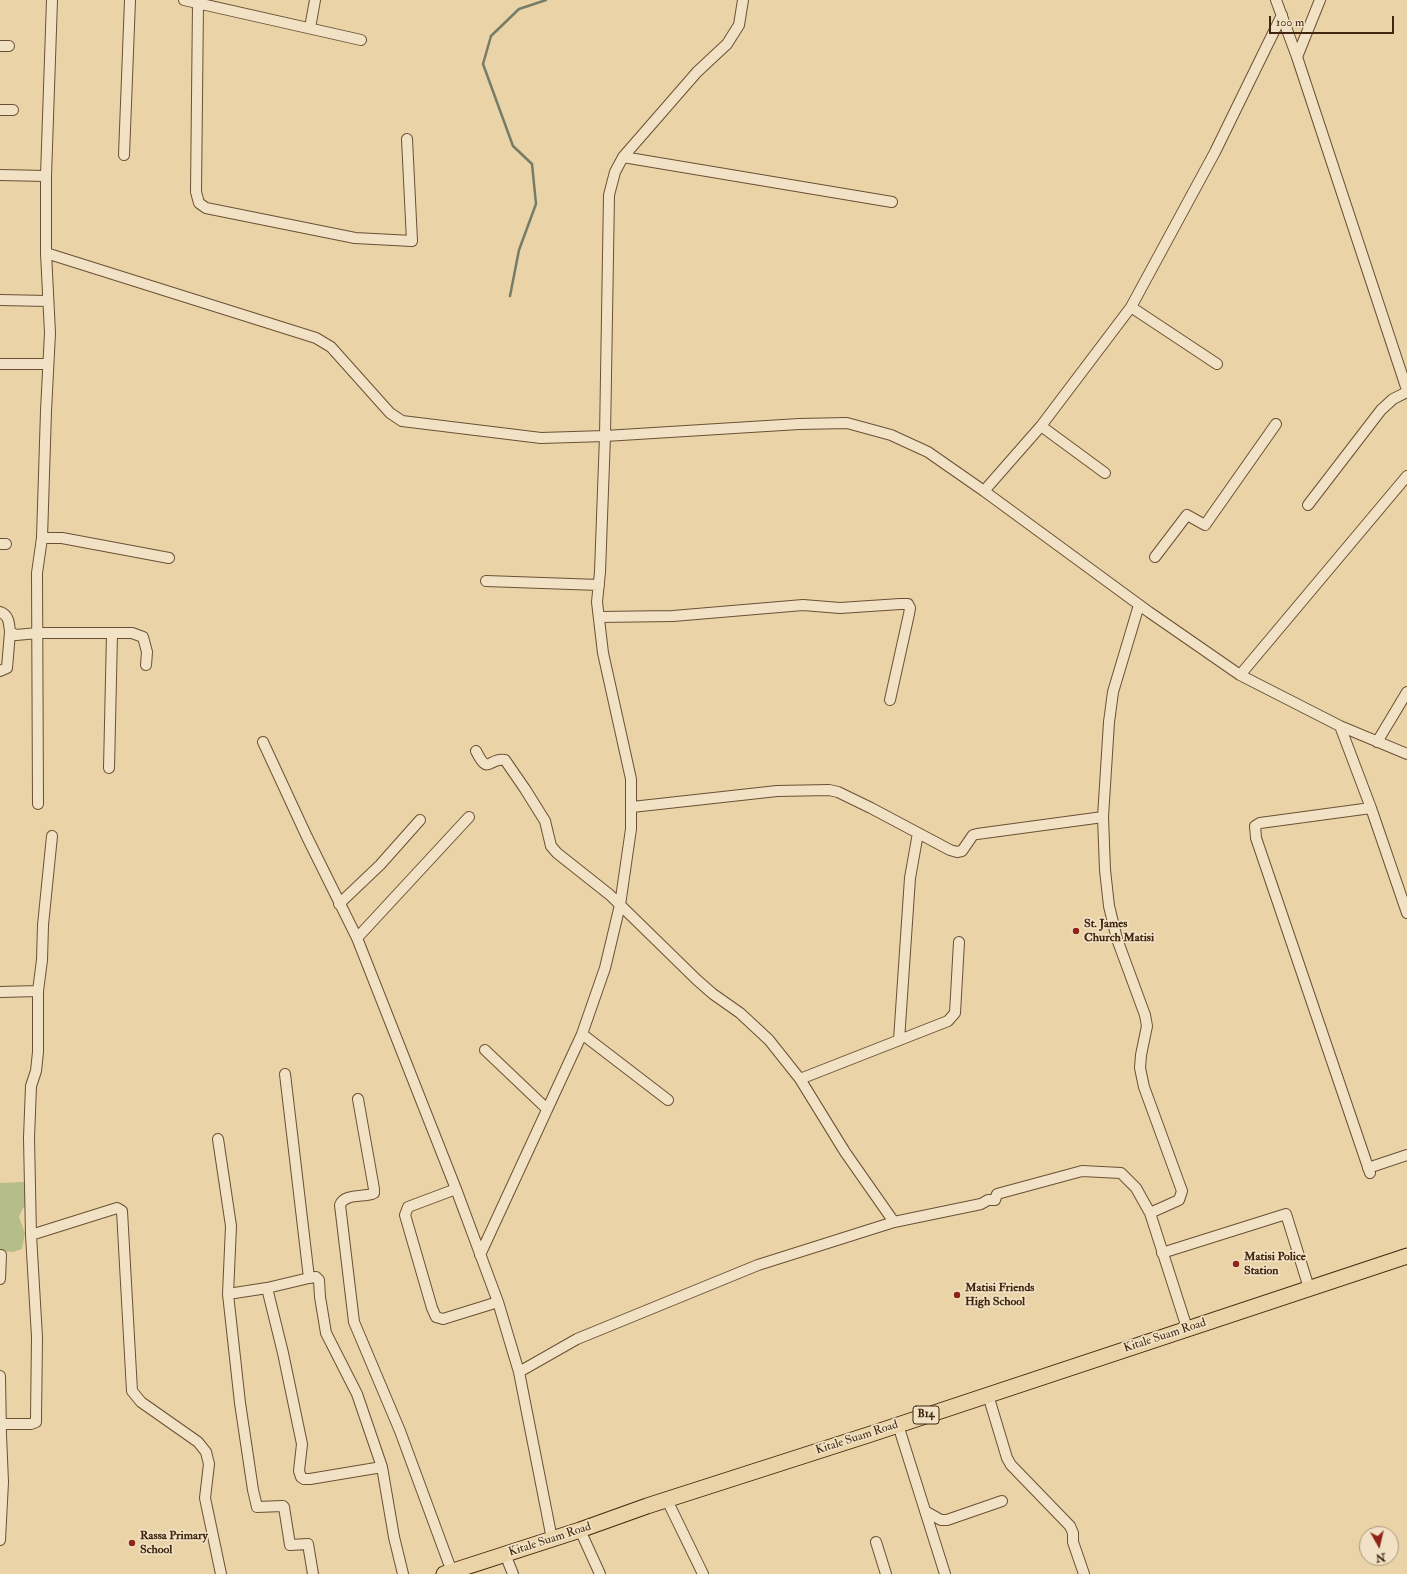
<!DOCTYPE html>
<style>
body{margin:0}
#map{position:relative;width:1407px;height:1574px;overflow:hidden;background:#ead3a6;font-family:"IM FELL Double Pica",serif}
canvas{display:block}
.north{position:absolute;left:1359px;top:1526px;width:40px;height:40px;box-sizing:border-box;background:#f1e2c5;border:1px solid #ab967c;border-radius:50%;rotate:172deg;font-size:11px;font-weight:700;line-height:16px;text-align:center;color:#41250f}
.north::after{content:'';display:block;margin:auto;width:14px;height:18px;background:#8f2418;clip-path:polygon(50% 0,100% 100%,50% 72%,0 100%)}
.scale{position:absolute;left:1269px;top:16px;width:125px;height:18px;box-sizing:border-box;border:2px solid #41250f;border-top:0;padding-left:5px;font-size:12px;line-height:14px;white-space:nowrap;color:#41250f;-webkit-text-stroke:3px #f1e2c5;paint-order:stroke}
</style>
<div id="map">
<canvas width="1407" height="1574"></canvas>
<div class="north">N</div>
<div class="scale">100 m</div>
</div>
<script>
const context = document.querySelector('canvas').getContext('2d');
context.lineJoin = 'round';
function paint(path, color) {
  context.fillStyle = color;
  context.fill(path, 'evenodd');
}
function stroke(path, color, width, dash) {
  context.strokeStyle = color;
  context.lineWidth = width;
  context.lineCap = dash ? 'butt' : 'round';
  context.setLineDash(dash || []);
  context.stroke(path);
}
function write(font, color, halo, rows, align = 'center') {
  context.font = font + ' "IM FELL Double Pica",serif';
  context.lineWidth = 3.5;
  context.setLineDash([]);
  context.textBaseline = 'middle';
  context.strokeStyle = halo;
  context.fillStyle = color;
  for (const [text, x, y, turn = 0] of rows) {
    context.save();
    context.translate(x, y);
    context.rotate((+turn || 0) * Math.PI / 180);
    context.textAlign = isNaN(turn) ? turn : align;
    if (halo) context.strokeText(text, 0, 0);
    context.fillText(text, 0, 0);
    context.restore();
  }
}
const green = new Path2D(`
 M25,1182L27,1204L23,1208L19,1217L25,1233L22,1249L13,1252L0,1251V1183Z`);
const stream = new Path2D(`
 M510,296L519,250L536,204L532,164L513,146L483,64L491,36L519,9L546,0`);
const minor = new Path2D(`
 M184,0L361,40
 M1276,0L1297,57L1407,390
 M198,3L196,192L199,203L206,208L355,238L412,241L407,139
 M310,28L315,0
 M0,46H9
 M1297,57L1320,0
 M0,110H13
 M124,155L130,0
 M623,157L892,202
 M0,175L46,176
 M46,253L316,338L331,347L390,413L402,421L541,438L605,436L799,424L847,423L891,435L928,452L984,491L1149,612L1240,675L1340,726L1407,754
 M0,300L48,301
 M1131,307L1217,364
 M0,364H48
 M1041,426L1105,473
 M984,491L1041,426L1131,307L1215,152L1282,15
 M1308,505L1381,410L1393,399L1407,392
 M42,538H62L169,558
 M0,544H6
 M1155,557L1187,515L1205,525L1276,424
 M486,581L599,585
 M1139,605L1113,692L1109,722L1103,817L1105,870L1109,906L1117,939L1145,1015L1147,1026L1141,1055L1140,1068L1144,1087L1182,1191L1179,1200L1150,1213L1187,1328
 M0,612C9,615 9,623 10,632L16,635L38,633H132L143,637L147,652L146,665
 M599,617L673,616L803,605L840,608L900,604H908L910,608L909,614L890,700
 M0,671L7,668L10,632
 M1240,675L1407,476
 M1340,726L1371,808L1407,913
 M263,742L307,837L357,938L456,1189L498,1302L519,1372L552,1539
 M1377,742L1407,692
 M476,751C489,777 488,757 505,760L525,789L545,821L551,846L557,853L610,895L697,980L713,994L740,1013L769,1040L800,1079L845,1152L894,1222
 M109,768L112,634
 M38,804L37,573L42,538L46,411L50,333L46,253V176L52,0
 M632,807L777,791L829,790L838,792L871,808L950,850L957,852L962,851L973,835L977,834L1103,817
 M339,904L380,865L420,820
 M357,938L469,817
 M0,992L38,991
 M582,1034L668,1100
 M899,1040L910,878L918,833
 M485,1050L547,1109
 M285,1074L309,1278L316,1277L319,1280L320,1297L326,1333L357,1394L382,1467L394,1537L403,1574
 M800,1079L948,1021L955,1013L959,942
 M358,1099L374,1189V1193L372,1194C362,1197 344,1194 340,1205L354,1322L400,1431L452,1572
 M218,1139L231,1226L228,1294L240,1403L253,1490L257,1507L283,1506L284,1507L290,1545L308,1544L313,1574
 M1368,1168L1407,1155
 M1370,1173L1256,838L1255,826L1260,823L1371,808
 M456,1189L408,1207L405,1215L432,1308L436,1317L443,1319L498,1302
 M31,1235L117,1208L122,1211L132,1391L141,1402L198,1442L206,1452L209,1464L205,1498L221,1574
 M1162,1253L1286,1214L1309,1288
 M480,1255L582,1034L605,968L620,905L631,829V779L603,653L597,602L600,572L605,436L609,195L615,172L623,157L697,72L727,44L739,25L743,0
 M0,1279L1,1255
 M267,1288L283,1353L302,1444L299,1471L301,1477L304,1479H310L382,1467
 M228,1294L267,1288L309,1278
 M519,1372L577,1339L758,1265L894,1222L981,1204L988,1200H995L997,1194L1082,1171L1121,1173L1136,1188L1150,1213
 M988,1395L1007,1458L1011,1465L1070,1526L1073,1533V1542L1084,1574
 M1,1424H31L36,1422V1419L37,1337L31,1235L29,1138L31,1086L36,1071L38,1052V991L42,960L43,925L52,836
 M898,1425L945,1574
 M667,1500L703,1574
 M925,1511L941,1520H947L1002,1501
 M580,1530L600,1574
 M0,1540L3,1482L1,1435L0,1376
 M876,1542L886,1574
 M505,1554L513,1574`);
const highway = new Path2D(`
 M444,1574L580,1530L647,1506L871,1434L1407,1256`);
const markers = [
 [1076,931,4,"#8f2418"],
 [1236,1264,4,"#8f2418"],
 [957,1295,4,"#8f2418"],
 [132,1543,4,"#8f2418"]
];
const shields = [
 [926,1415,26]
];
const shieldNames = [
 ["B14",926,1415]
];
const poiNames = [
 ["St. James",1084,924],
 ["Church Matisi",1084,938],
 ["Matisi Police",1244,1257],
 ["Station",1244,1271],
 ["Matisi Friends",965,1288],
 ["High School",965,1302],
 ["Rassa Primary",140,1536],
 ["School",140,1550]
];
const streetNames = [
 ["Kitale Suam Road",1165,1336,-18],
 ["Kitale Suam Road",857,1438,-18],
 ["Kitale Suam Road",550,1540,-18]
];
paint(green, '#b5bd88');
stroke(stream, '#757d69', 2.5);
stroke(minor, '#6b5035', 12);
stroke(highway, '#41250f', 17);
stroke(minor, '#f1e2c5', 10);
stroke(highway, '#ead3a6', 15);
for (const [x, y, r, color] of markers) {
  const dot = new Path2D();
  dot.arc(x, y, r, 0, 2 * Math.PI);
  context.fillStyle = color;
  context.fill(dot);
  stroke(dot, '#f1e2c5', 1.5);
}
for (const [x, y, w] of shields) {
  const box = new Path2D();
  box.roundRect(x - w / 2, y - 9, w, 18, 3);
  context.fillStyle = '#f1e2c5';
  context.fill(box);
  stroke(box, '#41250f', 1);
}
write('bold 11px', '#41250f', null, shieldNames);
write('bold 12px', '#41250f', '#f1e2c5', poiNames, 'left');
write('12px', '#41250f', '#f1e2c5', streetNames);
</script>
